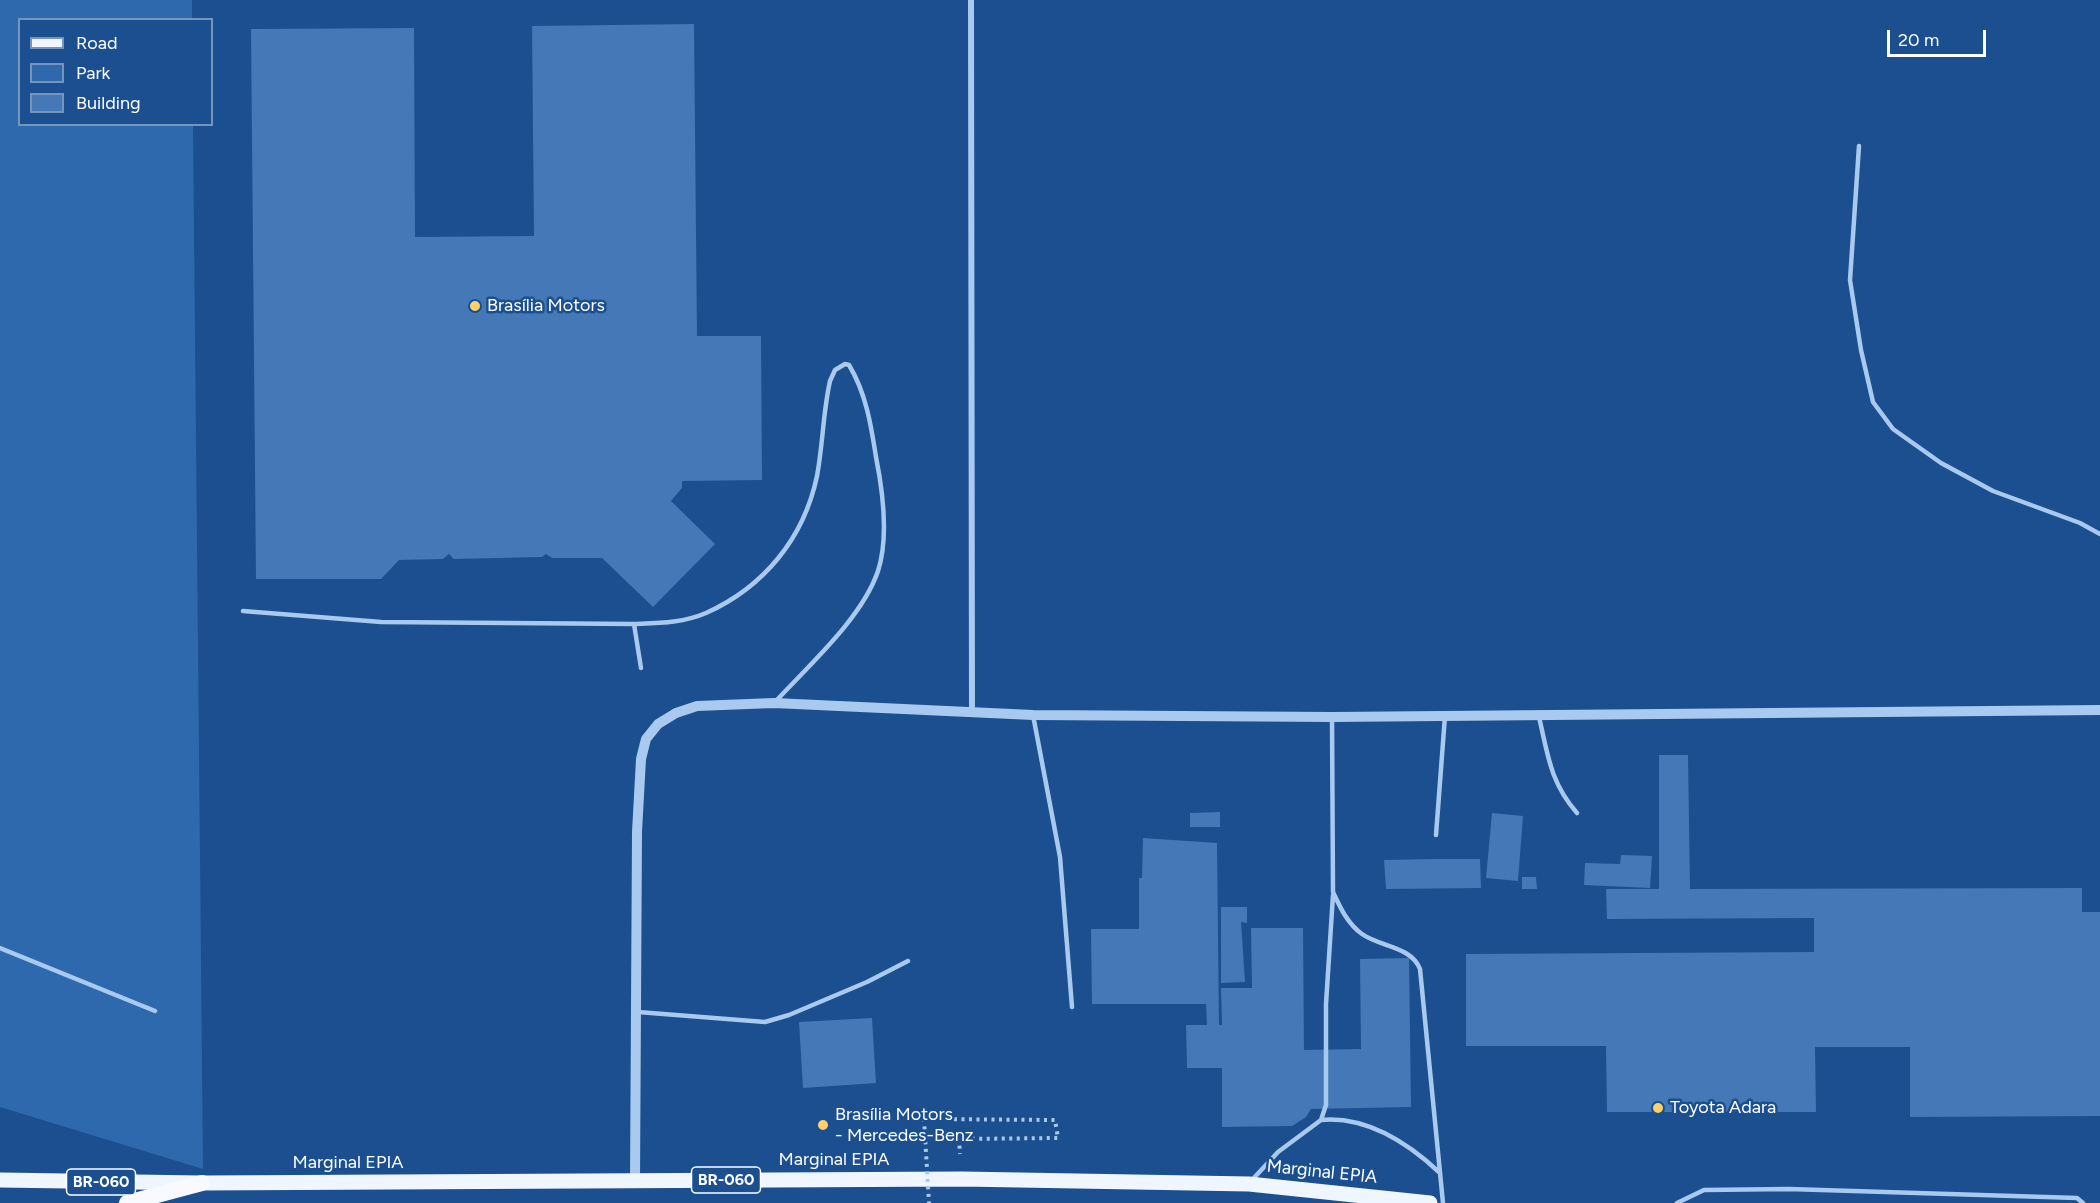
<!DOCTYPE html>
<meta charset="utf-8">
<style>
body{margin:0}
#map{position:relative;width:2100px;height:1203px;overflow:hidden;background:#1b4f8f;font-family:Figtree,sans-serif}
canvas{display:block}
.legend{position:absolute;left:18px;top:18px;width:195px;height:108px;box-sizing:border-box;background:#1b4f8f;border:2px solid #7695bc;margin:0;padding:8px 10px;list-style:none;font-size:18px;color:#fff}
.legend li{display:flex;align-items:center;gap:12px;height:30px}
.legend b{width:30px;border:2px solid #7695bc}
.scale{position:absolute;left:1887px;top:30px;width:99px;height:27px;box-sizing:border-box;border:3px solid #fff;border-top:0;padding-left:8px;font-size:18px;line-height:21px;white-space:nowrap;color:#fff;-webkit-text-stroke:4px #1b4f8f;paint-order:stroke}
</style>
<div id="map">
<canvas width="2100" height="1203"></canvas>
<ul class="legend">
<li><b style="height:8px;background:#f0f6ff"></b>Road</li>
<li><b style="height:16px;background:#2e69ad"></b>Park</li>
<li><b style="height:16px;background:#4478b7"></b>Building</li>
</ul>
<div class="scale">20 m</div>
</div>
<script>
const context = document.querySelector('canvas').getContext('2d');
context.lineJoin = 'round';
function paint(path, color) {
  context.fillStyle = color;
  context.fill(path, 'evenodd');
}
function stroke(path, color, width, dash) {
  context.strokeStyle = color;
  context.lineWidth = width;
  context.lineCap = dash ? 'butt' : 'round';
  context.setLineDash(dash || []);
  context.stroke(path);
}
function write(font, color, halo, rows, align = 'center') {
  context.font = font + ' Figtree,sans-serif';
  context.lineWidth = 5;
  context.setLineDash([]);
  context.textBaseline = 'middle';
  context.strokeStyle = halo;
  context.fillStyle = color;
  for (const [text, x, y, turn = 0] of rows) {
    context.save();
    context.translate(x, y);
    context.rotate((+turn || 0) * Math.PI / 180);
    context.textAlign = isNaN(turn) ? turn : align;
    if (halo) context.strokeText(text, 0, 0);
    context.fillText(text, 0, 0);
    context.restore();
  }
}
const green = new Path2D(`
 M0,0H192V19L20,20V124L193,125L203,1169L0,1107Z`);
const building = new Path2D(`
 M694,24L697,336H761L762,480L682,481V488L671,501L715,544L653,607L602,558H552L546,554L542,557L454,559L449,554L443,559L399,560L381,579H256L251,29L414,28L415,237L534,236L532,26Z
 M1659,755H1688L1690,889L2082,888V912H2100V1116L1910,1117V1047H1815L1816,1112H1607L1606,1046H1466V954L1814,952V918L1607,919L1606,889H1659Z
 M1220,812V827H1190V813Z
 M1492,813L1523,816L1518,881L1486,878Z
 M1143,838L1217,843L1219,1025H1222L1221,988H1252L1251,928H1303L1304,1050L1361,1049L1360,959L1409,958L1411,1107L1311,1109L1306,1117L1292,1126L1222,1127V1068H1187L1186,1025H1207L1206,1004H1092L1091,929H1139V878H1142Z
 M1621,855L1652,856L1650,888L1584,885L1585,863L1620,864Z
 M1433,859H1480L1481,888L1386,889L1384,860Z
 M1522,877H1536L1537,889H1522Z
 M1221,907H1247V923L1241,922L1245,982L1221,983Z
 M872,1018L876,1083L803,1088L799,1022Z`);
const path = new Path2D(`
 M924,1119L1055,1120L1058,1138L959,1139L960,1154`);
const service = new Path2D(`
 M1859,146L1850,280L1861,350L1873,402L1893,429L1941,463L1993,491L2080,523L2100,534
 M243,611L381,622L634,624C658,623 683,623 706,613C764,587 804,538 817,476C823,444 823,412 830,381L835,370L845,364L849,365C866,393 871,425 876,457C883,492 889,537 878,571C862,618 810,664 776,701
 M634,624L641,668
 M1033,715L1060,857L1072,1007
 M1332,717L1333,892C1340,907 1347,923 1362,934C1380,947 1411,946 1420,969L1443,1203
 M1539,717C1548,755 1550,782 1577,813
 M1436,835L1445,716
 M0,948L155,1011
 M638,1012L765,1022L789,1015L867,982L908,961
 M1321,1120C1366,1116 1408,1143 1440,1173
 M1252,1180L1278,1152L1321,1120L1326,1105V1004L1333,895
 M1677,1203L1704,1190L1789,1189L2077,1198L2083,1203`);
const minor = new Path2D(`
 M971,0L972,713`);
const tertiary = new Path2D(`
 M635,1180L637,832L641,759L646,739L658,724L676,713L697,706L774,703L1033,715L1332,717L2100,710`);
const primary = new Path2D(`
 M0,1180L202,1183L962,1179L1249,1184L1430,1203`);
const trunk = new Path2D(`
 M127,1203L202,1183`);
const pathBridge = new Path2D(`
 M924,1119L929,1203`);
const markers = [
 [475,306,6,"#ffd166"],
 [1658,1108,6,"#ffd166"],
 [823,1125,6,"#ffd166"]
];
const shields = [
 [726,1180,69],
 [101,1182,69]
];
const shieldNames = [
 ["BR-060",726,1180],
 ["BR-060",101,1182]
];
const poiNames = [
 ["Brasília Motors",487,306],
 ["Toyota Adara",1670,1108],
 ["Brasília Motors",835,1115],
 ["- Mercedes-Benz",835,1136]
];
const streetNames = [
 ["Marginal EPIA",834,1160],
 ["Marginal EPIA",348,1163],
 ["Marginal EPIA",1322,1172,6]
];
paint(green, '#2e69ad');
paint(building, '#4478b7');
stroke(path, '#a9c9ee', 4, [3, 4.5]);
stroke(service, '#a9c9ee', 4.5);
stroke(minor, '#a9c9ee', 6);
stroke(tertiary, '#a9c9ee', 10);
stroke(primary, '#f0f6ff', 15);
stroke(trunk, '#f8faff', 16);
stroke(pathBridge, '#a9c9ee', 4, [3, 4.5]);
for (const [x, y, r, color] of markers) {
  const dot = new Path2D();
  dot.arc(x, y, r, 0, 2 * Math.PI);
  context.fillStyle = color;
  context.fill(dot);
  stroke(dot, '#1b4f8f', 2);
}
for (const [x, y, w] of shields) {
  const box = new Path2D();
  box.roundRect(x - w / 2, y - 13, w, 26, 4.5);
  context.fillStyle = '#1b4f8f';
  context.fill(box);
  stroke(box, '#fff', 1.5);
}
write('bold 16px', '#fff', null, shieldNames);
write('18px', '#fff', '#1b4f8f', poiNames, 'left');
write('18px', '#fff', '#1b4f8f', streetNames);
</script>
